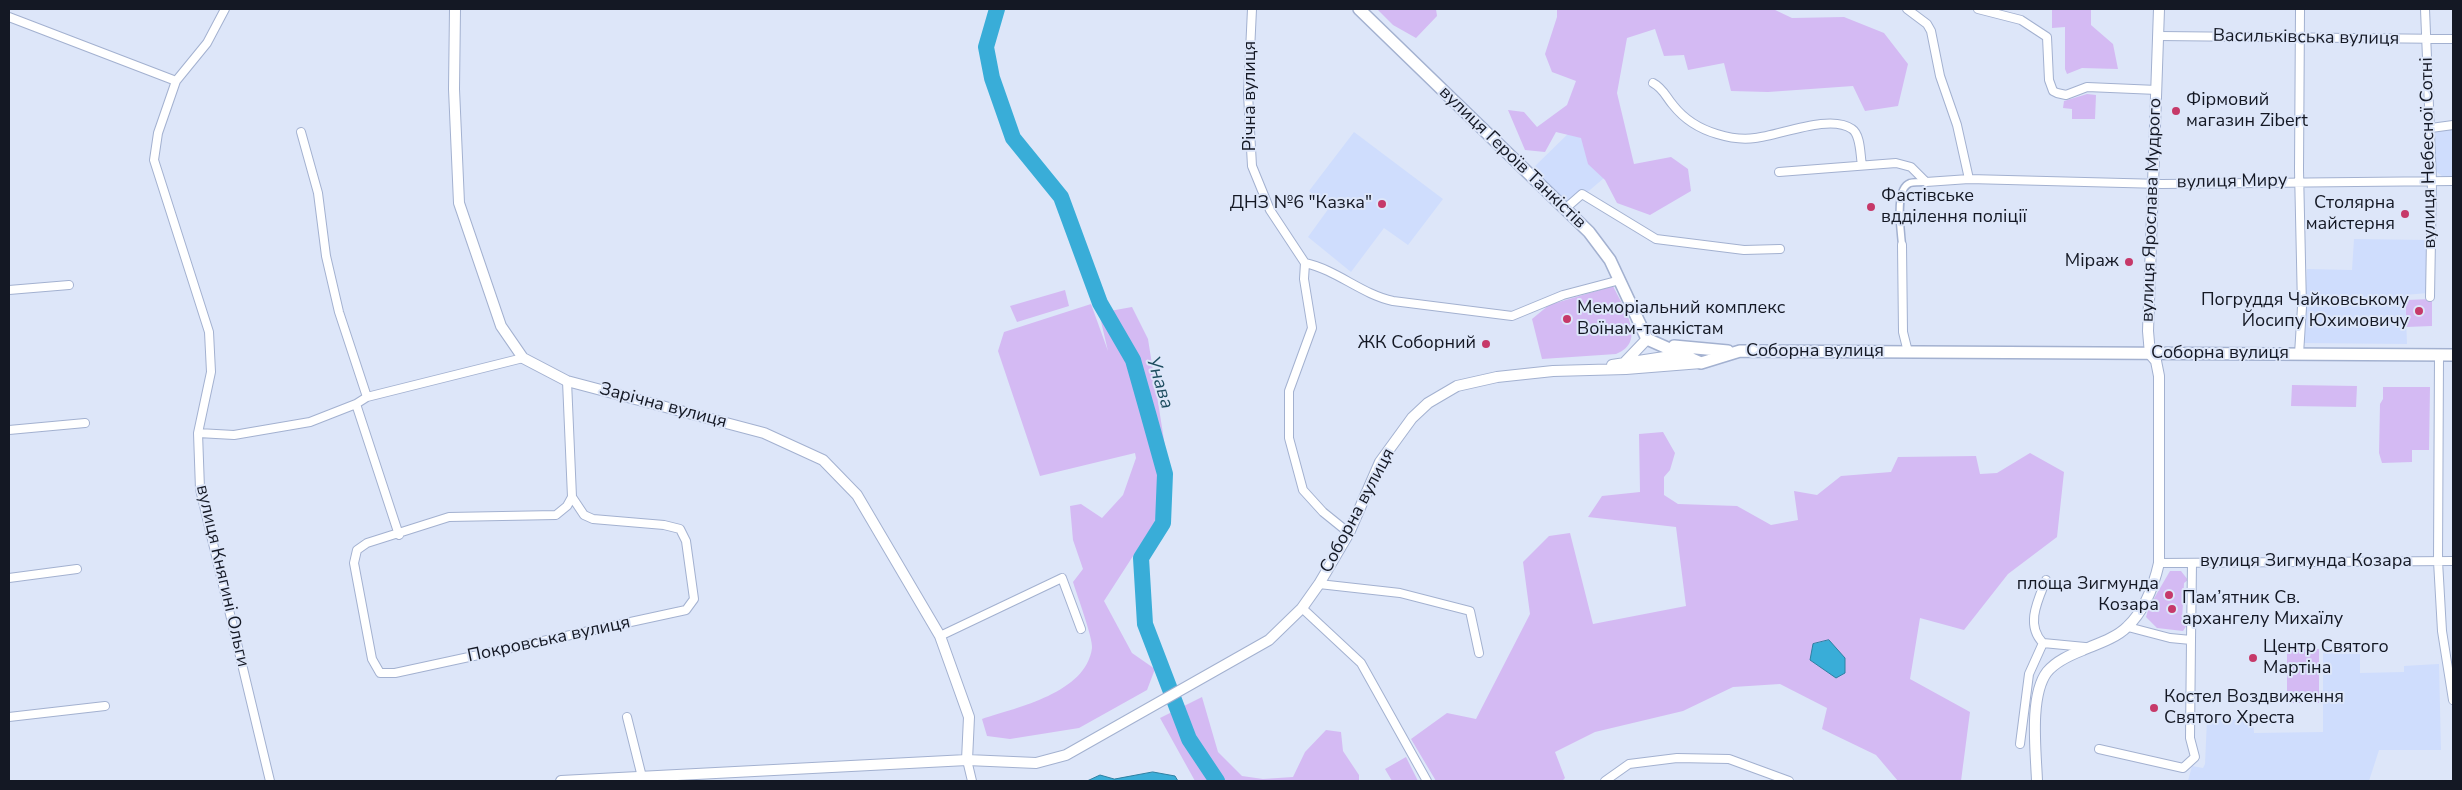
<!DOCTYPE html>
<meta charset="utf-8">
<style>
body{margin:0}
#map{position:relative;width:2462px;height:790px;overflow:hidden;background:#dde6f9;font-family:"Nunito Sans",sans-serif}
canvas{display:block}
.frame{position:absolute;inset:0;border:10px solid #141824;pointer-events:none}
</style>
<div id="map">
<canvas width="2462" height="790"></canvas>
<div class="frame"></div>
</div>
<script>
const context = document.querySelector('canvas').getContext('2d');
context.lineJoin = 'round';
function paint(path, color) {
  context.fillStyle = color;
  context.fill(path, 'evenodd');
}
function stroke(path, color, width, dash) {
  context.strokeStyle = color;
  context.lineWidth = width;
  context.lineCap = dash ? 'butt' : 'round';
  context.setLineDash(dash || []);
  context.stroke(path);
}
function write(font, color, halo, rows, align = 'center') {
  context.font = font + ' "Nunito Sans",sans-serif';
  context.lineWidth = 4;
  context.setLineDash([]);
  context.textBaseline = 'middle';
  context.strokeStyle = halo;
  context.fillStyle = color;
  for (const [text, x, y, turn = 0] of rows) {
    context.save();
    context.translate(x, y);
    context.rotate((+turn || 0) * Math.PI / 180);
    context.textAlign = isNaN(turn) ? turn : align;
    if (halo) context.strokeText(text, 0, 0);
    context.fillText(text, 0, 0);
    context.restore();
  }
}
const built = new Path2D(`
 M1575,127L1611,172L1570,207L1532,169Z
 M2453,127V176H2442L2436,171L2435,129Z
 M1354,132L1443,199L1408,245L1384,228L1351,272L1308,237L1329,208L1309,191Z
 M2354,239L2428,240V293L2405,295L2407,344L2304,343L2307,269L2352,270Z
 M2323,646L2341,650V654H2360V673L2404,672V666L2439,664L2441,750H2379L2369,781H2188L2192,766L2203,768L2205,764L2207,719L2253,720L2254,733L2323,732Z`);
const green = new Path2D(`
 M1377,9H1436L1437,16L1416,38L1393,25Z
 M1557,9H1773L1792,18L1844,17L1884,33L1908,64L1898,106L1865,111L1853,86L1768,92L1731,91L1724,63L1688,70L1684,55L1664,56L1655,29L1627,38L1617,93L1634,164L1671,157L1688,169L1691,191L1650,215L1617,203L1605,180L1588,164L1581,138L1556,132L1545,152L1525,150L1508,110L1524,112L1537,127L1567,105L1576,81L1552,72L1545,54L1557,17Z
 M2052,9H2091V25L2113,44L2118,69L2082,68L2067,74L2065,69V27L2052,28Z
 M2087,94L2096,95L2095,119H2072V109L2063,108L2064,101Z
 M1613,286C1623,307 1648,342 1616,354L1542,359L1532,319L1549,305Z
 M1065,290L1069,306L1017,322L1010,306Z
 M2432,299V326L2406,327V300Z
 M1091,304L1108,351L1099,313L1132,307L1148,339L1167,459L1155,522L1104,601L1132,653L1155,669L1147,690L1079,728L1010,739L987,736L982,719C1018,707 1086,693 1092,648C1093,638 1077,595 1073,582L1083,569L1073,540L1070,506L1081,504L1102,518L1123,495L1136,458L1135,453L1040,476L998,351L1004,332Z
 M2292,385L2357,386L2356,407L2291,406Z
 M2383,387H2430L2429,450H2412V462L2382,463L2379,453L2380,404L2383,399Z
 M1663,432L1675,453L1670,470L1664,477V495L1678,504L1737,506L1771,525L1798,520L1794,491L1817,495L1841,476L1891,472L1898,457L1976,456L1980,474L1997,473L2030,453L2064,472L2057,537L2008,574L1964,630L1920,618L1910,679L1970,712L1961,781H1898L1876,755L1822,729L1827,708L1780,684L1733,687L1683,711L1595,732L1555,752L1565,778L1562,781H1436L1411,739L1447,713L1476,719L1530,614L1523,562L1549,536L1570,533L1593,624L1686,606L1676,527L1588,517L1602,496L1640,492L1639,434Z
 M2170,571H2181L2188,580L2184,583L2182,621L2187,625L2183,631L2157,628L2146,617L2149,607Z
 M2287,649H2319V703H2287Z
 M1202,697L1218,752L1242,776L1263,779L1293,777L1305,752L1326,730L1341,732L1343,751L1359,775V781H1195L1160,718Z
 M1406,757L1418,781H1392L1385,769Z`);
const water = new Path2D(`
 M1829,640L1845,658V673L1836,678L1810,660L1813,644Z
 M1153,772L1175,776L1178,781H1087L1100,775L1114,779Z`);
const river = new Path2D(`
 M997,9L986,47L992,78L1013,138L1061,197L1100,303L1133,360L1148,413L1165,474L1163,523L1141,558L1145,624L1189,739L1217,781`);
const pedestrian = new Path2D(`
 M1902,245C1901,231 1894,189 1910,183C1914,182 1921,182 1926,182`);
const minor = new Path2D(`
 M1252,9L1248,94L1252,166L1270,210L1305,263L1304,279L1312,328L1289,391V438L1303,490L1323,512L1349,533
 M1907,9L1927,24L1931,31L1940,76L1957,125L1969,179
 M1978,9L2021,20L2047,37L2049,80L2053,91L2057,93L2066,95L2087,87L2157,90
 M2425,9L2432,181L2430,297
 M9,17L176,81L207,43L225,9
 M2159,36L2453,39
 M176,81L158,133L154,160L209,332L211,372L198,433L200,489L270,781
 M1653,83C1663,88 1666,97 1673,105C1684,119 1700,129 1717,134C1730,138 1742,140 1755,138C1779,136 1830,113 1852,129C1861,135 1860,155 1862,165
 M2431,128L2453,125
 M301,132L318,193L326,256L339,312L367,397
 M1779,172L1896,163L1911,167L1926,182L1969,179L2162,184L2453,181
 M1566,208L1582,194L1656,239L1744,250L1780,249
 M1902,245L1903,332L1908,352
 M1305,263C1337,270 1361,294 1393,301L1512,316L1563,295L1620,280
 M9,290L69,285
 M2299,354L2302,307L2299,170L2300,9
 M2439,355L2438,561L2442,631L2453,700
 M567,381L572,497
 M356,404L399,535
 M9,430L85,423
 M198,433L234,435L310,422L356,404L367,397L523,358
 M572,497L584,515L593,519L664,525L680,529L686,541L694,599L686,610L395,673H380L372,659L354,563L357,550L367,543L449,517L556,515L567,506Z
 M2159,563L2453,561
 M9,578L77,569
 M1319,584L1400,593L1470,611L1479,653
 M1302,608L1361,663L1427,781
 M2128,627L2170,638L2191,640L2192,563
 M940,636L1062,578L1081,629
 M2043,643L2085,647
 M9,717L105,706
 M627,717L642,777
 M2020,744L2029,674L2043,643C2025,625 2038,600 2046,580
 M2099,749L2183,768L2195,757L2190,738L2191,640
 M967,760L972,781
 M1605,781L1629,764L1677,758L1729,759L1789,781`);
const tertiary = new Path2D(`
 M455,9L454,89L459,203L501,326L523,358L567,381L764,433L823,460L857,495L940,636L969,717L967,760
 M1625,362L1647,339
 M1612,365L1684,354
 M561,781L967,760L1036,763L1066,755L1269,640L1302,608L1319,584L1349,533L1380,462L1412,418L1428,403L1457,386L1497,377L1553,371L1626,369L1701,363
 M2037,781C2036,752 2029,696 2047,672C2056,661 2070,655 2083,650C2097,644 2116,638 2127,627C2144,611 2154,585 2159,563V376L2156,361L2150,354L2148,331L2159,9`);
const secondary = new Path2D(`
 M1359,9L1589,232L1610,260L1647,339L1701,363L1740,351L2453,355
 M1674,346L1728,351`);
const markers = [
 [2176,111,5,"#c63969"],
 [1382,204,5,"#c63969"],
 [1871,207,5,"#c63969"],
 [2405,214,5,"#c63969"],
 [2129,262,5,"#c63969"],
 [2419,311,5,"#c63969"],
 [1567,319,5,"#c63969"],
 [1486,344,5,"#c63969"],
 [2169,595,5,"#c63969"],
 [2172,609,5,"#c63969"],
 [2253,658,5,"#c63969"],
 [2154,708,5,"#c63969"]
];
const streetNames = [
 ["Васильківська вулиця",2306,38,1],
 ["Річна вулиця",1251,96,-90],
 ["вулиця Небесної Сотні",2429,153,-91],
 ["вулиця Героїв Танкістів",1512,158,44],
 ["вулиця Миру",2232,182,-1],
 ["вулиця Ярослава Мудрого",2152,210,-88],
 ["Соборна вулиця",1815,352],
 ["Соборна вулиця",2220,354],
 ["Зарічна вулиця",663,406,15],
 ["Соборна вулиця",1358,511,-62],
 ["вулиця Зигмунда Козара",2306,562],
 ["вулиця Княгині Ольги",222,576,77],
 ["Покровська вулиця",549,640,-12]
];
const poiNames = [
 ["Фірмовий",2186,101],
 ["магазин Zibert",2186,122],
 ["Фастівське",1881,197],
 ["вдділення поліції",1881,218],
 ["ДНЗ №6 \"Казка\"",1372,204,"right"],
 ["Столярна",2395,204,"right"],
 ["майстерня",2395,225,"right"],
 ["Міраж",2119,262,"right"],
 ["Погруддя Чайковському",2409,301,"right"],
 ["Йосипу Юхимовичу",2409,322,"right"],
 ["Меморіальний комплекс",1577,309],
 ["Воїнам-танкістам",1577,330],
 ["ЖК Соборний",1476,344,"right"],
 ["площа Зигмунда",2159,585,"right"],
 ["Козара",2159,606,"right"],
 ["Пам’ятник Св.",2182,599],
 ["архангелу Михаїлу",2182,620],
 ["Центр Святого",2263,648],
 ["Мартіна",2263,669],
 ["Костел Воздвиження",2164,698],
 ["Святого Хреста",2164,719]
];
const waterNames = [
 ["Унава",1159,383,73]
];
paint(built, '#cfddfd');
paint(green, '#d4baf3');
paint(water, '#39add8');
stroke(water, '#2e80a2', 1);
stroke(river, '#39add8', 16);
stroke(pedestrian, '#a3b1d0', 9);
stroke(minor, '#a3b1d0', 10);
stroke(tertiary, '#a3b1d0', 12);
stroke(secondary, '#a3b1d0', 14);
stroke(pedestrian, '#fff', 6);
stroke(minor, '#fff', 8);
stroke(tertiary, '#fff', 10);
stroke(secondary, '#fff', 11);
for (const [x, y, r, color] of markers) {
  const dot = new Path2D();
  dot.arc(x, y, r, 0, 2 * Math.PI);
  context.fillStyle = color;
  context.fill(dot);
  stroke(dot, '#dde6f9', 2);
}
write('18px', '#141824', '#dde6f9', streetNames);
write('18px', '#141824', '#dde6f9', poiNames, 'left');
write('italic 19px', '#1e4d60', '#dde6f9', waterNames);
</script>
